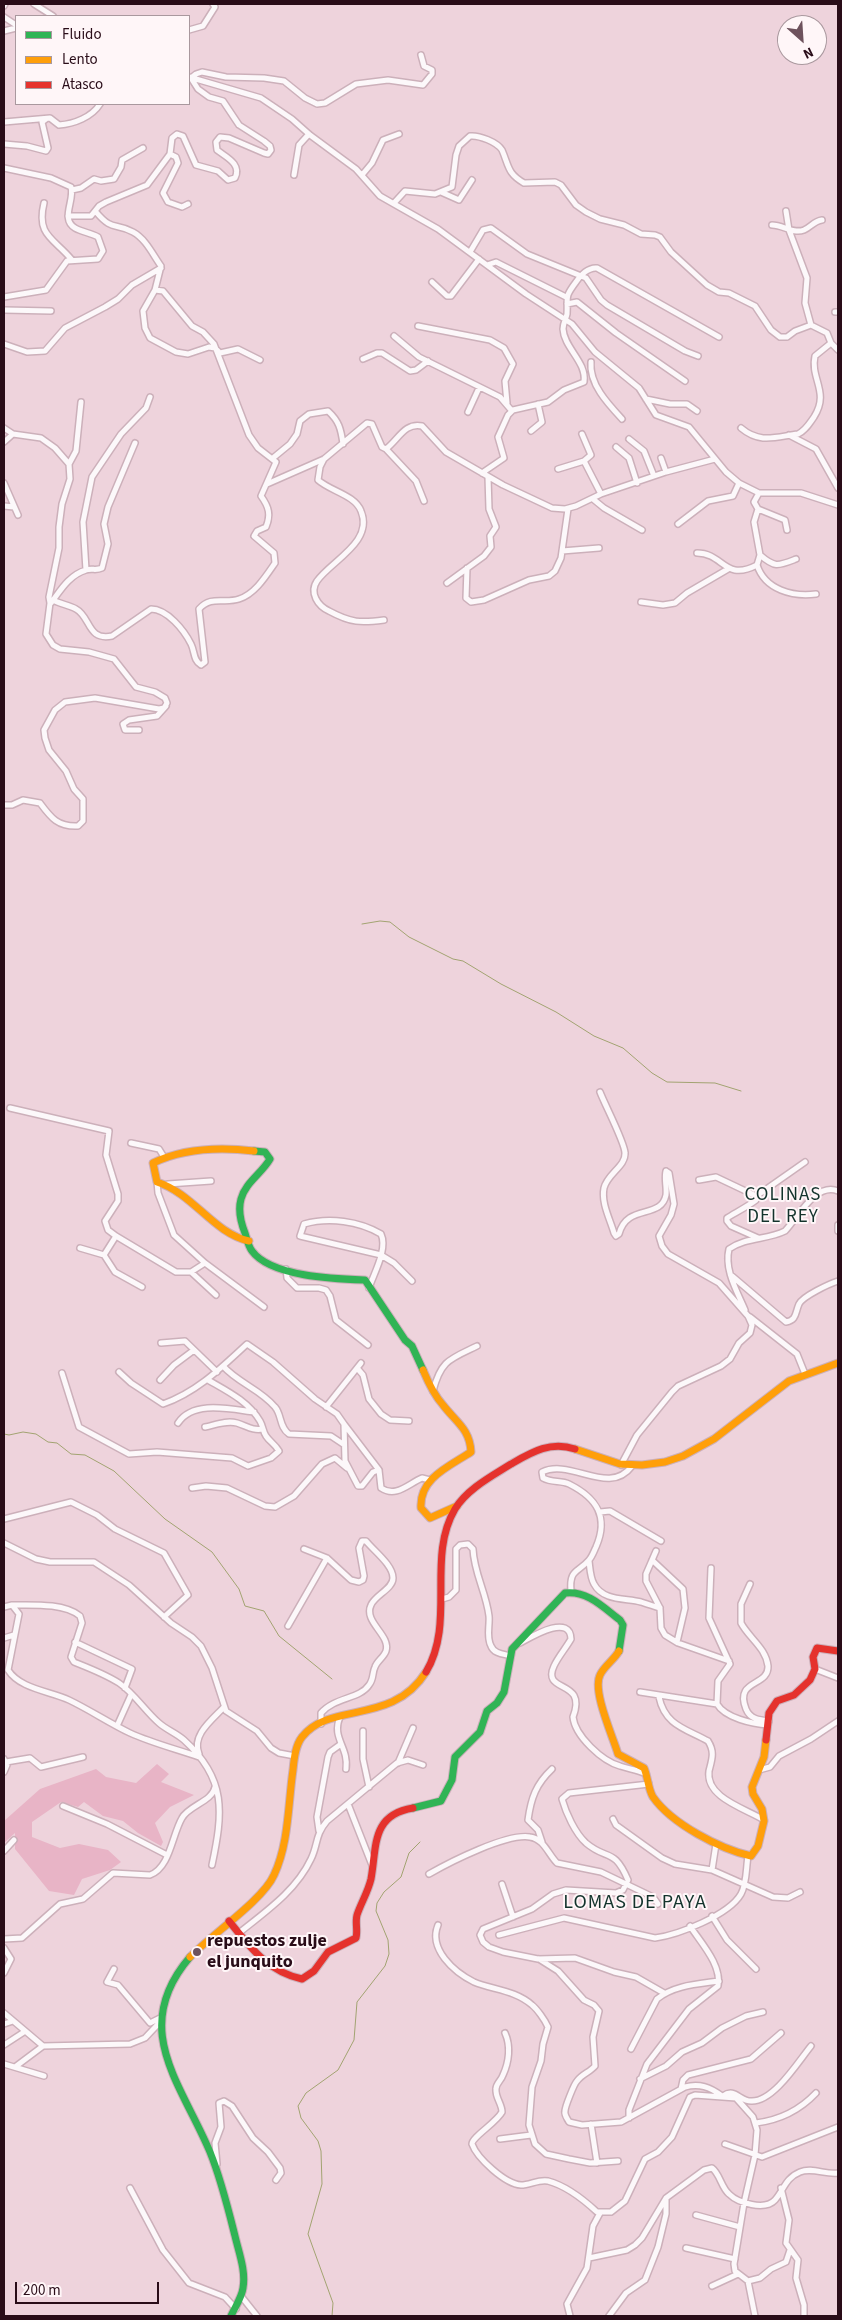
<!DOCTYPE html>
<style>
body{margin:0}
#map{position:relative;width:842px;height:2320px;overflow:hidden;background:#eed3dc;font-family:"Source Sans 3",sans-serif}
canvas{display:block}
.frame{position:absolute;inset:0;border:5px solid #290c18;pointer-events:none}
.legend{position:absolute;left:15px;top:15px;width:175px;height:90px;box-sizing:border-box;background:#fff6f8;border:1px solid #a9989e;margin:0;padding:6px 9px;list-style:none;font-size:15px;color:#290c18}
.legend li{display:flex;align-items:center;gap:10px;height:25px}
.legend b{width:25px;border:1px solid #a9989e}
.north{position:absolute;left:777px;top:15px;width:50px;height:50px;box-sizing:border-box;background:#fff6f8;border:1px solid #a9989e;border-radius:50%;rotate:154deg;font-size:14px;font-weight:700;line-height:20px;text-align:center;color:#290c18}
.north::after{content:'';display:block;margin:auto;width:18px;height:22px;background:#6e525d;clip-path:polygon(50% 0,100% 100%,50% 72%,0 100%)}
.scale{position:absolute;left:15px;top:2282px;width:144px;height:22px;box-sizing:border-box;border:2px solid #290c18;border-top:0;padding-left:6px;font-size:15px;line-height:18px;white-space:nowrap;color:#290c18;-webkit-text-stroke:4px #fff6f8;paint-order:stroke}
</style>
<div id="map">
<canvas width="842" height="2320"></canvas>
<div class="frame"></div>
<ul class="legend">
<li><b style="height:6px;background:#30b455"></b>Fluido</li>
<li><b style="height:6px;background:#ff9f0a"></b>Lento</li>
<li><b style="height:6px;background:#e5322d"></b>Atasco</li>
</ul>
<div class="north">N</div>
<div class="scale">200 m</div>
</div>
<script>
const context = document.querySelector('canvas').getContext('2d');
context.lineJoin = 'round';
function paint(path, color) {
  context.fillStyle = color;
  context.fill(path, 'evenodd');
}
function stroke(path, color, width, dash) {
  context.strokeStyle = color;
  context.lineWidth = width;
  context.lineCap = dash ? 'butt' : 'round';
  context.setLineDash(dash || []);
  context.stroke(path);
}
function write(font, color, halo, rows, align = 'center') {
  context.font = font + ' "Source Sans 3",sans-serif';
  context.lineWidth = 4;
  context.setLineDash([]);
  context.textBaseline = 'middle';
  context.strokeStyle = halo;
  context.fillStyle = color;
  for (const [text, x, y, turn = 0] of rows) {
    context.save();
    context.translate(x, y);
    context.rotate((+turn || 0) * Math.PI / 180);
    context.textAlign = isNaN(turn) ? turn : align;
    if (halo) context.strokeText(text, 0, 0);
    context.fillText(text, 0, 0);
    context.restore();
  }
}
const green = new Path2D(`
 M157,1764L169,1774L161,1782L194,1795L170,1807L155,1823L163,1842L161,1846L138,1833L123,1821L103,1816L84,1802L78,1807L61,1802L32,1822V1837L60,1848L79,1844L108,1850L121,1862L110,1870L82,1879L74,1895L49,1891L15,1849V1833L4,1843V1821L40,1789L96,1769L106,1777L136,1783Z`);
const stream = new Path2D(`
 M362,924L380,921L390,922L409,937L453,959L463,961L501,984L556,1012L594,1036L623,1048L652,1073L667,1082L715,1083L741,1091
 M4,1434L9,1435L23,1432L36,1434L48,1442L57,1443L71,1454L85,1455L114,1471L165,1519L212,1552L239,1589L245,1606L264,1611L279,1636L332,1679
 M332,2316L333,2303L308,2234L322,2184L321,2151L318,2141L301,2118L298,2106L306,2093L338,2070L354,2040L357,2002L385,1966L389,1954L388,1940L376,1911L377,1903L384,1892L401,1877L409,1853L420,1842`);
const street = new Path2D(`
 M34,4L53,16
 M4,6L5,4
 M4,17L16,25
 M189,30L203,26L215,7L213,4
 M4,31L16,28
 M189,77L261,98L292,119L310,135L356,169L380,196L438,229L526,294L572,324L595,352L639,388L656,415L689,427L726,472L739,483L759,493H801L838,505
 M4,122L50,118L59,125C74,124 92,117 100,104
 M4,144L27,146L46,151L48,148L42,122L46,119
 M170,154L176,157L178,163L163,193L168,202L182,207L188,204
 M4,168L51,178L71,187C75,200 60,219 75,228C82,232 91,233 98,237L103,251L98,259L67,261L46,290L4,297
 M294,175L299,145L309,134
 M362,175L372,163L383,140L399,134
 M72,190L81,188L94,179L101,181L114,179L121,167L122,160L143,148
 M441,192L459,200L472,180
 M44,203C36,236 54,238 72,260
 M394,203L405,191L435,194L452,187L456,155L459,146L470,136C479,135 497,142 502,150C509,166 507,173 524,183L555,182L561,185L576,205L586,212L600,219L624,225L641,234L655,235L660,237L671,252L707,285L719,292L729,293L755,306L771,330L780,337H787L795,331L811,325L827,333L831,343L838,350
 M786,211L789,230L807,278L805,303L811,325
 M96,212C113,232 114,222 133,232C146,239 153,255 161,266L155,290L143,311L145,328L150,338L176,352L188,354L209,347L215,348L220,353L238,349L260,360
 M68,216H91L99,206L106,202L147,185L170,154L172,138L177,134L183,136L196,165L218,171L228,180L235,178C242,164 226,157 217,150L216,142L220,137L229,138L264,153L268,154L271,150L270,146L264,141L239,125L223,101L209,97L198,89L191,78L196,74L202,72L226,77L264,78L284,81L305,98L317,104L325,103L356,84L388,80L423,85L432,74V70L424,66L421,55
 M772,225C783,225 793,234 804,230C811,227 814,221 822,220
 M470,252L483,230L491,228L527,254L586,278L601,300L607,305L685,351L698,356
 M487,265L496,262L566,297
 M432,282L447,296H451L479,259
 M567,304L577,302L616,333L685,381
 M4,310L51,311
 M835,312H838
 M418,326L490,340L504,348L513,364L505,381L507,403
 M394,336L419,357L500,397L512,411
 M4,344L27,352L45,351L65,328L105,307L118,299L132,285L161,268
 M363,359L377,353H382L410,371L416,370L428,361
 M591,362C589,384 608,404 622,419
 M646,399L670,404H687L697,411
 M468,412L479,388
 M4,428L13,434L41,438L55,448L69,464L70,479L62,504L59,527V548L49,597L50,603L46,634L53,645L60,649L89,652L114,659L136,687L155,692L165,698L167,703L164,708L159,709L95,698L65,702L55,710L44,730L45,738L49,750L66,771L74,789L83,799V821L78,826C58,827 51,818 40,803L23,800L12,805H4
 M741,428C760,444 775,437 798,434C806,430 809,424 814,417C830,392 810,379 815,356L831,343
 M531,431L542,422L538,404
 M789,435L816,449L838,488
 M629,439L644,451L654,476
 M4,442L13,434
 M616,447L629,458L637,483
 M386,449L416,481L424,501
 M273,458L290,444L297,434L300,421L309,414L328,411C339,421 341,429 343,444
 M661,458L666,472
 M324,459L320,467L318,480C330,491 355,495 361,511C374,542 331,561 317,581C309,593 318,606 329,611C351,623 361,623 384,620
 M584,461L601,494
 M69,464L76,451L81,402
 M558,469L584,461L591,455L582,434
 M482,473L504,458L498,437L508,415L513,410L548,402L564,390L584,382C587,362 564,348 563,329C563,323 566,319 567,314C568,296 564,298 576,282C580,275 589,267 597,268L719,337
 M4,483L18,515
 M267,484L324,459L367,423L372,424L382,447L386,449C398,440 405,422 422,426L446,452L503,485L552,508L565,509L576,506L601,494L666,472L715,459
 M593,499L604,508L642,530
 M4,506L14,507
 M758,509L785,520L787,530
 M678,524L708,501L733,496L739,483
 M562,551L599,548
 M697,553C724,553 724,582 757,565L760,555L754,522L758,509L754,502L759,493
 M760,555C775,568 778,566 796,559
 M757,565C765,590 793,597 816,594
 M467,568L466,598L471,602L484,600L529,580L549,576L555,571L561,558L568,509
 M86,570L83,522L92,477L121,434L146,408L150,397
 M447,583L484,556L491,547L490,536L496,527L489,509L488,477
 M53,600C60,604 69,605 76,609C91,617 87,641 112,636L151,609C167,609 184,630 191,644C195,652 193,660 201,665L205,662L199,609C211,595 224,604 239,599C255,594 266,576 275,563L274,553L254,536L257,531L266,527C271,515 269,507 261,496L276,462L258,448L249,435L214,344L203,332L192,326L163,291L155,290
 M641,602L663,605L675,603L687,593L728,569
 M51,603C60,591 69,575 86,570C92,568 96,571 102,568L108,544L104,524L108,507L135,443
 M139,730H125L123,724L129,720L157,716L166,706
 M600,1092C605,1105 625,1143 625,1153C626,1166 607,1174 604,1188C601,1203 610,1219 614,1233L616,1236L619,1234C627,1203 661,1220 666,1195C667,1187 664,1179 666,1171L669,1173L674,1204L671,1215L659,1236L662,1246L668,1254L719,1283L748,1316L752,1325L750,1333L739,1343L730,1359L721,1366L678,1386L672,1392L637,1435L621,1465
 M10,1108L109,1131L106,1155L118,1194V1201L105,1221L108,1230L116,1236L176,1272H191L205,1263L174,1235L158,1193L157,1182
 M131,1143L159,1149L164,1157
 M699,1180L716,1177L754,1195L756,1200C750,1205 735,1213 727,1218V1221L731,1226L758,1238
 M168,1184L211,1181
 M755,1197L805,1162
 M838,1225V1231
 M80,1248L104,1255L115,1272L142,1287
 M104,1255L116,1236
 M205,1263L264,1307
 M286,1269L287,1278L297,1288H319L326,1290L330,1296L336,1320L368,1345
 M191,1272L216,1295
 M732,1276L786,1322C797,1320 795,1313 799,1304C803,1296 829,1284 838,1281
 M369,1288C374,1273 388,1249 381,1234C359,1221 329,1217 304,1224L300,1236L381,1255L394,1263L412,1281
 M745,1310C737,1291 724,1270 729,1249C746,1237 767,1240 785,1231C799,1216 816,1182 838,1191
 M750,1317L797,1354L805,1374
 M161,1343L185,1341L217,1372
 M223,1366C238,1383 260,1389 275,1407C282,1415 279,1427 289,1434L331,1436L343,1444
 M357,1368L363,1375L369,1399L381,1414L390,1420L409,1421
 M119,1372L131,1383L163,1404C197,1392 221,1368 247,1344L273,1362L315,1399L337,1414L344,1424L345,1461L358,1486H362L373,1472L379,1470L381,1488C396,1498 408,1484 422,1478L430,1480
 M62,1373L79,1427L129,1454L157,1452L232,1458L248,1466L271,1458L279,1451C275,1444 270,1442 266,1436C263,1432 263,1426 260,1421C248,1401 227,1391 208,1380
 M160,1380L174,1365L194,1350
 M433,1391C441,1360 450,1359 477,1346
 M326,1407L361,1363
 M178,1423C193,1400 230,1409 254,1412
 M344,1424L379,1470
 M205,1427C215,1425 226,1420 237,1423C247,1426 252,1431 263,1429
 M192,1488L206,1486L227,1488L265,1506L275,1507L294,1496L322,1464L335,1458L347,1468
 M600,1512L610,1511L661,1541
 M4,1519L71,1502L97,1515L115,1529L164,1553L188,1595L164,1617
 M4,1543L36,1559L50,1562H94L129,1585L171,1623L192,1637L201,1646L212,1668L226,1711L257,1731L271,1748L279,1753L295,1756
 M304,1549L327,1558L351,1580L359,1582L363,1580L364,1576L359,1548L362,1541H366C374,1551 393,1565 393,1578C393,1589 375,1595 371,1605C363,1622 391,1635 386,1651C384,1657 377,1661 375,1667C372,1673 374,1679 369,1685C360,1699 335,1697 321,1713V1724
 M656,1551L646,1574V1581L660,1608L661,1628L665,1635L678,1643L729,1661
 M652,1560L683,1589L685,1608L677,1642
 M589,1561C590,1568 590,1577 594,1584C603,1601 625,1598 641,1602C647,1604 653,1606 660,1608
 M711,1568L709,1618L730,1664L718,1681L717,1704C725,1718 753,1724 768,1725
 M750,1584L741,1604V1623C749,1638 766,1648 768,1666C769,1687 734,1679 746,1709C750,1719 759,1720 769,1721
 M571,1591C569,1569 578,1573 589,1560C592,1557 594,1551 596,1547C609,1517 597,1498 569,1484C561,1480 552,1483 543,1478L542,1472C571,1458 609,1497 632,1466
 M442,1599L449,1597L456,1590V1549L460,1545L468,1544L473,1549C474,1573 486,1592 489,1616C490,1625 486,1637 491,1646C494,1654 504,1654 511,1656
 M12,1605C33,1605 64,1603 80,1616L82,1623L71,1657L74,1662C89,1668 105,1674 119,1683C134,1693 145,1711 159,1723C167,1730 176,1733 184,1740C227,1779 223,1813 212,1865
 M4,1607L12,1605L19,1614L8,1670C20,1689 50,1691 69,1700C90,1710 109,1723 130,1733C152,1743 176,1749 199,1757
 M288,1626L327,1558
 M4,1638L14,1635
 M75,1642L132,1669L125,1688
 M520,1643C531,1637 570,1613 571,1639C566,1648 558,1657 554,1666C541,1694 588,1678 573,1717C575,1736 602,1761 620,1766C629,1769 638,1770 646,1774
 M815,1669L838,1678
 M640,1692L717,1704
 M659,1697C665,1726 687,1729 708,1741C715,1752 712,1759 709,1771C705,1798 747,1809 764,1820
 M340,1717C331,1738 349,1747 346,1769
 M117,1726L131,1695
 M363,1731V1759L369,1787
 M199,1754C191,1735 213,1719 224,1707
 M4,1759L7,1765L4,1772
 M6,1762L30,1758L41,1767L83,1757
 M398,1763L413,1728
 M759,1770L770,1767L779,1756L811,1739L838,1721
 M649,1784L569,1793L562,1799C566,1813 575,1833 586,1843C607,1861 614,1847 628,1880L623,1890L616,1893L566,1890L553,1894L532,1909L483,1929L480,1935L483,1942L489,1947L503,1952L538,1959L575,1958L614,1972L636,1977L664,1993
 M348,1804L372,1865
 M63,1806L107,1824L167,1855
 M613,1819L616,1825L662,1858L675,1864L712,1870L773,1897L788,1898L800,1892
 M319,1831L317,1817L328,1757L330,1752L341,1744
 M542,1842L538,1830L528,1820C531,1798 536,1784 552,1769
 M4,1851L14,1840
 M712,1870L716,1844
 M429,1874C450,1862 507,1833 530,1837C544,1839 548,1854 557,1863L601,1872L653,1897L658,1904
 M502,1884L513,1917
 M712,1916L727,1940L756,1969
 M438,1925C428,1949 454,1972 474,1982C493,1990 515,1990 532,2005C537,2009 545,2020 548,2027L543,2044L541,2061L532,2087L529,2125L535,2144L546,2154L569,2159L590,2163L618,2161
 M239,1933C265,1912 296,1891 311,1859C318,1845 315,1835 327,1821L397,1763L408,1760L423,1765
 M499,1935L564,1918L655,1938C678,1935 729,1915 741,1894C747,1883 746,1868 748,1856
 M4,1939L22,1938L60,1904L83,1899L113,1873L150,1875C170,1868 172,1835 182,1818C189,1805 212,1802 215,1787
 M4,1948L11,1959L4,1973
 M539,1959L558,1971L584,2000L594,2005L599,2011L593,2037L595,2066C590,2072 582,2074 577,2081C574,2084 565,2107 565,2111C564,2115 567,2118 569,2122L582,2125L621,2122L685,2087C699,2083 710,2087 722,2096
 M114,1969L107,1982L118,1985L150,2023L162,2017
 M4,2013L43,2046L130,2044L145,2038L161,2021
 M4,2024L13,2021
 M505,2033C511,2046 509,2062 503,2075C501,2081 496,2083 496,2089C495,2097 502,2104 502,2112C496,2123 472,2137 472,2144C477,2158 505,2184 521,2185C530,2185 539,2179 548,2181C567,2186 583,2199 597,2212H611L625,2201L645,2159L658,2152L672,2137L690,2097L695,2095L736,2098L753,2117L757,2130L755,2155L744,2203L734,2264L735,2271L748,2281L760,2278L771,2269L786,2262L790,2250
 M4,2045L24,2032
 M631,2049L657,1999C674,1985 699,1984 719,1981
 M4,2064L44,2076
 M15,2067L43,2046
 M640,2079L666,2066L682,2052L702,2043L722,2028L746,2016L763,2012
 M681,2089L683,2080L688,2075L751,2059L781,2033
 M723,2096C735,2087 740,2102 752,2101C774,2101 798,2062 811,2046
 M629,2118V2110L647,2064L689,2009L718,1986C722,1965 701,1943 690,1926
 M756,2123C780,2120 799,2111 816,2093
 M591,2124L597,2163
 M500,2139L531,2135
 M725,2144L762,2157L838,2127
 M217,2164L215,2143L221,2127L219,2103L224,2101L232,2106L253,2138L268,2152L280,2168L281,2173L276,2180
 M130,2188L163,2250L189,2283L225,2297L236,2309
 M781,2188L789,2220L786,2243L798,2260L796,2278L804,2305V2316
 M696,2215L740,2227
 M686,2248L735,2259
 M589,2258L627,2250L635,2245L642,2238L666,2198L704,2170L712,2168C720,2174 721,2187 729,2194C738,2203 765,2211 775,2200C784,2190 785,2178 800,2172C812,2167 826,2175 838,2173
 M748,2281L755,2316
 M712,2286L738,2274
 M241,2296L257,2316
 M570,2316L567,2304L587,2268L593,2226L600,2213
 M609,2316L626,2293L645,2280L658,2247L666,2214V2199`);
const fast = new Path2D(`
 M254,1151L265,1152L270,1159C262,1173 245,1183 241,1199C238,1210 241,1223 245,1233C247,1239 248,1246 252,1251C271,1277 336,1279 365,1280L405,1340L412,1346L423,1370
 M413,1808L441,1801L452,1780L455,1757L480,1732L487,1711L497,1703L504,1692L512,1649L565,1593C587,1590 604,1608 620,1620L623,1625L619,1651
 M190,1957C129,2028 181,2083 210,2152C221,2179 228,2208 235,2236C239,2253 246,2271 243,2288C242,2297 235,2307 231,2316`);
const slow = new Path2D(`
 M249,1241C213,1233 194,1194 157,1182L153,1163C184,1148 220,1147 254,1151
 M423,1370C428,1382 434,1395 443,1405C456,1422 470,1429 471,1452C450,1466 419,1478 421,1508L430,1518L457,1506
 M575,1449L620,1464L642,1465L665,1462L683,1456L714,1439L789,1381L838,1363
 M619,1651C614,1660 604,1666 600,1675C592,1691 613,1737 618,1754L644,1768C648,1777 648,1789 653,1797C672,1824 720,1849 751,1856L758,1846L764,1821L762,1809L753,1794L752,1787L764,1757L766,1740
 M190,1957C211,1935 263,1900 274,1875C289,1843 288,1804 293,1770C294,1760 295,1746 302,1737C330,1701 392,1726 426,1672`);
const jam = new Path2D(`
 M426,1672C456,1622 426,1558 455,1509C467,1489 492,1476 511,1464C532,1452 550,1441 575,1449
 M766,1740L769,1713L777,1701L794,1695L810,1680L815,1669L813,1657L817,1648L838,1651
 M229,1921C250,1947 268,1972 302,1979L314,1971L328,1952L356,1938C358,1930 355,1923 357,1915C361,1903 368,1892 371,1879C377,1846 371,1815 413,1808`);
const markers = [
 [197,1952,5,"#6e525d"]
];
const poiNames = [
 ["repuestos zulje",207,1942],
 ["el junquito",207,1963]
];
const neighbourhoodNames = [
 ["COLINAS",783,1196],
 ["DEL REY",783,1218]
];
const quarterNames = [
 ["LOMAS DE PAYA",635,1904]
];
paint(green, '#e8b4c6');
stroke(stream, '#a2a371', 1);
stroke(street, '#ccb0ba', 8);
stroke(fast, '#ccb0ba', 9);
stroke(slow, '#ccb0ba', 9);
stroke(jam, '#ccb0ba', 9);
stroke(street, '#fcf8fa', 5);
stroke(fast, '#30b455', 7);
stroke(slow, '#ff9f0a', 7);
stroke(jam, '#e5322d', 7);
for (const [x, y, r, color] of markers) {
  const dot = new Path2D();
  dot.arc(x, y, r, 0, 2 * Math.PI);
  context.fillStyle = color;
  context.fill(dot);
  stroke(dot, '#fff6f8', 2);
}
write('bold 18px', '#290c18', '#fff6f8', poiNames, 'left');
context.letterSpacing = '1px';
write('19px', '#13332c', '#fff6f8', neighbourhoodNames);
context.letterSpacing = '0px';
context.letterSpacing = '1px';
write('20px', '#13332c', '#fff6f8', quarterNames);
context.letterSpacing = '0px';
</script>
